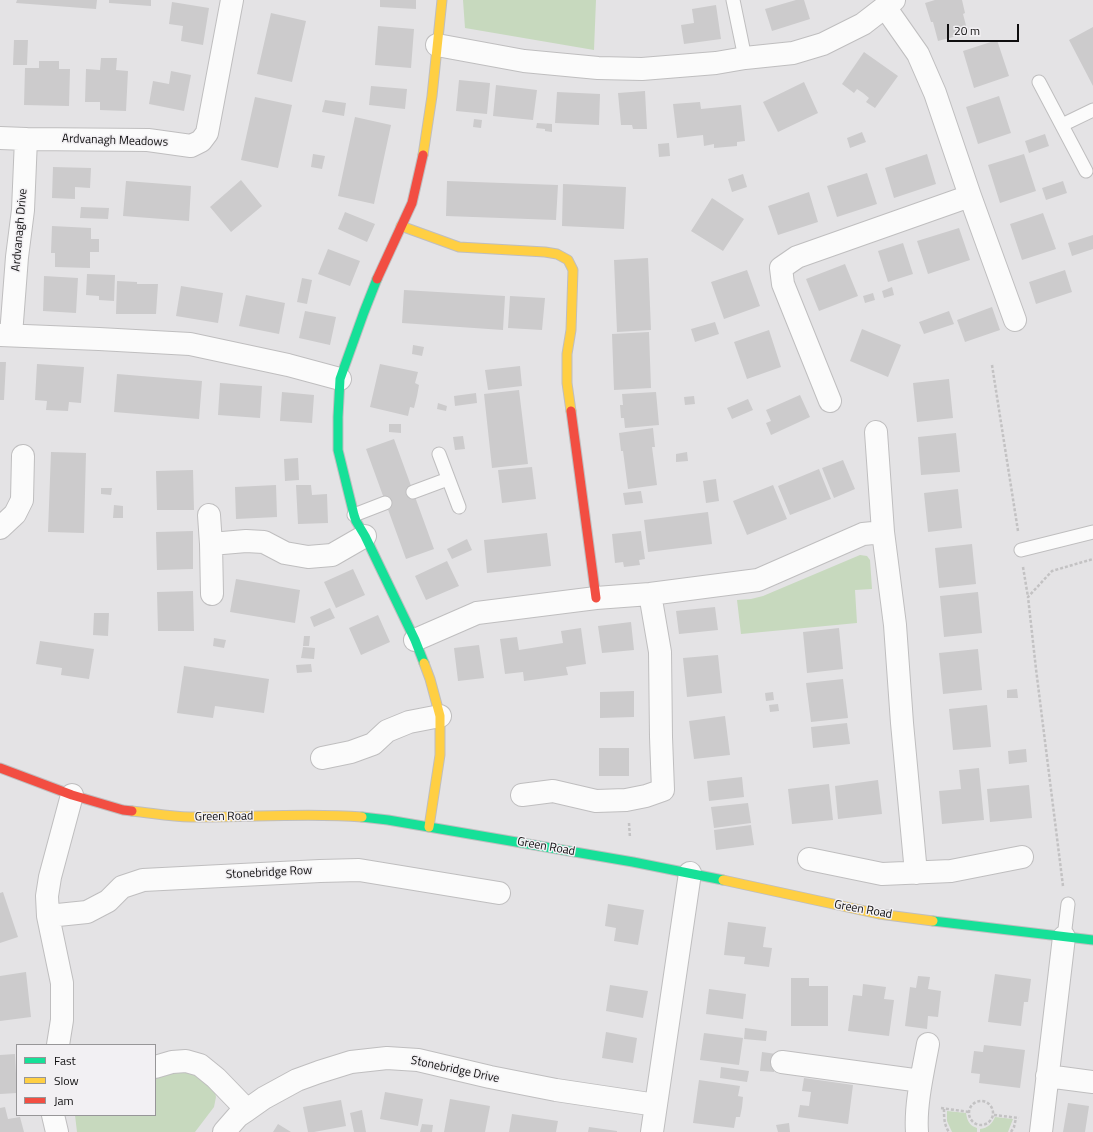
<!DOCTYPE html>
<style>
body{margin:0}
#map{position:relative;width:1093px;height:1132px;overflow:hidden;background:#e4e3e5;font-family:"Titillium Web",sans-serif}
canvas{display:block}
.legend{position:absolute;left:16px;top:1044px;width:140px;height:72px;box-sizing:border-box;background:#f2f0f3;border:1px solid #979698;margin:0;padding:5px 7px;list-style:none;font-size:12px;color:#0f0e0f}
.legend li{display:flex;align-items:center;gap:8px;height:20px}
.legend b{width:20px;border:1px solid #979698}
.scale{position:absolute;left:947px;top:24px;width:72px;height:18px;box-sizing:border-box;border:2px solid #0f0e0f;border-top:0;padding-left:5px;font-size:12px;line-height:14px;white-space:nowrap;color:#0f0e0f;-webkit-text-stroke:3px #f2f0f3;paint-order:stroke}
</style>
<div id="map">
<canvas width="1093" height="1132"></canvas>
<ul class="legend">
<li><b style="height:5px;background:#16e098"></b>Fast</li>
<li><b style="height:5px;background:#ffcf43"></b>Slow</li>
<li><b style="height:5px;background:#f24e42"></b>Jam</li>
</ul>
<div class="scale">20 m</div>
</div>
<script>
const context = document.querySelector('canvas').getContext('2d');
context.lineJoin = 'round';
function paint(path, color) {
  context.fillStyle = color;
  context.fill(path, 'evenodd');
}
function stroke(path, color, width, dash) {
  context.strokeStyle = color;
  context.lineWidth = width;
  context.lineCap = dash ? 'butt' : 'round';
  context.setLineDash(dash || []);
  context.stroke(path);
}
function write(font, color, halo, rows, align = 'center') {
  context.font = font + ' "Titillium Web",sans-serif';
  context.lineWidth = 3;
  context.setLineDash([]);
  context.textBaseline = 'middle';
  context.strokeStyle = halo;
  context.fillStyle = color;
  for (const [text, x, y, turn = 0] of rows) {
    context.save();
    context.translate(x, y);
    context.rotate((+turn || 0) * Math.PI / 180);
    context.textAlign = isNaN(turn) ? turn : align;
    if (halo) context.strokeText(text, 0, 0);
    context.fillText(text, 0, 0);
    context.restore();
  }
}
const green = new Path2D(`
 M463,0H596L594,50L465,28Z
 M860,555L867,556L870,560L872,589L855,590L857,623L741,634L737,600L751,599L763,596Z
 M186,1072L201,1075L214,1088L216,1097L214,1107L195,1132H77L75,1115H155V1075L163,1073Z
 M947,1111L966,1113C967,1121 970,1126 977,1128V1132H952L947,1121Z
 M995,1117L1013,1119L1008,1132H980V1129C988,1128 992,1124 995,1117Z`);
const building = new Path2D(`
 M17,0H97L96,9L16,3Z
 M109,0H151V6L109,3Z
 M380,0H416V9L380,7Z
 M796,0H804L810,19L772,31L765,9Z
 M935,0H962L965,13L963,14L968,33L938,41L933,22H931L925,3Z
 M172,2L209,8L203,45L181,41L183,26L169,24Z
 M716,5L721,39L684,44L681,25L694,23L692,9Z
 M271,13L306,21L292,82L257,74Z
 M378,26L414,29L411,68L375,65Z
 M1093,27V86L1069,40Z
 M14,40H28L27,65H13Z
 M997,40L1009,76L974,88L963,51Z
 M864,52L898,76L875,108L866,102L869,98L863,93L857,89L854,93L842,84Z
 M101,58H117L116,70L128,71L126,111L100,110V102H85L86,69L100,70Z
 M39,61H59V69H70L69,106L24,105L25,68H39Z
 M171,71L191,75L184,111L149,104L153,81L169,84Z
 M459,80L490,83L487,114L456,111Z
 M804,82L818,113L778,132L763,102Z
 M496,85L537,90L533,120L493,116Z
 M371,86L407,89L405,109L369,105Z
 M645,91L647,129H633L632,125H621L618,93Z
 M557,92L600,94L599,125L555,123Z
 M999,96L1011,133L978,144L966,107Z
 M255,97L292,105L278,168L241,160Z
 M325,100L346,103L344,116L322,112Z
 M700,102L701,109L741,105L745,141L737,142V146L714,148V144L704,146L703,135L677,138L673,104Z
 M355,117L391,125L374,204L338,196Z
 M474,119L482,120L481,128L473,127Z
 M537,123L552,124V132L545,131V129L536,128Z
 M862,132L866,142L850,148L847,138Z
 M1045,134L1049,146L1029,153L1025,141Z
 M669,143L670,156L659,157L658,144Z
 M313,154L325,156L322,169L311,167Z
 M927,154L936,184L894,198L885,168Z
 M1024,154L1036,191L1000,203L988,165Z
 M53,167L91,168L90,188L75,187V199L52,198Z
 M867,173L877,204L837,217L827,186Z
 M743,174L747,187L732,192L728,179Z
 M241,180L262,206L231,232L210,207Z
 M126,181L191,186L189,221L123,216Z
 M447,181L558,185L556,220L446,216Z
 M1063,181L1067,193L1046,200L1042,188Z
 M563,184L626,187L624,229L562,226Z
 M809,192L818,222L778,235L768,206Z
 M712,198L744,219L723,251L691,231Z
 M81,207L109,208L108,219L80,218Z
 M345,212L375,224L367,242L338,229Z
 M1043,213L1056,249L1022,260L1010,224Z
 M52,226L91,228V239H99V252H90V268L55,267V253H51Z
 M959,228L970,260L928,274L917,241Z
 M1093,235V249L1072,256L1068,243Z
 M903,243L913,274L888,282L878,251Z
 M328,249L360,261L350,286L318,274Z
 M648,258L651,330L617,332L614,260Z
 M845,264L858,296L819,311L806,279Z
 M747,270L760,306L724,319L711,282Z
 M1065,270L1072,292L1036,304L1029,282Z
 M87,274L115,275L114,301L99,300V296L86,295Z
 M44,276L78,278L76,313L43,311Z
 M302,278L312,280L307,304L297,302Z
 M117,281L137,282V284H158L156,314H116Z
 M181,286L223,293L218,323L176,316Z
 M892,287L894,295L884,298L882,291Z
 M404,290L505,296L503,330L402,323Z
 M873,293L875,300L865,303L863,296Z
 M246,295L285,303L279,334L239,326Z
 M510,296L545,298L542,330L508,328Z
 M992,307L1000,330L965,342L957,320Z
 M305,311L336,317L330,345L299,338Z
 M949,311L954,324L924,334L919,322Z
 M715,322L719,334L695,342L691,329Z
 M862,329L901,345L888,377L850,361Z
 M769,330L781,367L747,379L734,342Z
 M649,332L651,388L614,390L612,334Z
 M413,345L424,347L422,356L412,354Z
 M0,362H6L4,400H0Z
 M37,364L84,367L81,403L69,402L68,411L46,410L47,401L35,400Z
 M380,364L418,372L415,383L419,385L417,396L414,408L410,407L408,416L370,407Z
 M520,366L522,386L488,390L485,370Z
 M117,374L202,381L199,419L114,412Z
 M949,379L953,418L917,422L913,383Z
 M220,383L262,386L260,418L218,415Z
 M519,390L528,464L492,468L484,394Z
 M282,392L314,395L312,423L280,421Z
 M656,392L659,425L625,428L624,418H621L620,405H623L622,394Z
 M476,393L477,403L455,406L454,396Z
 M800,395L810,417L771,435L766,423L771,421L766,410Z
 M694,396L695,404L685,405L684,397Z
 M748,399L753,410L732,419L727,408Z
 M438,403L447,406L446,411L437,409Z
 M389,424H401V433L389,432Z
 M653,428L655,447H652L657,485L628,489L623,451H621L619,433Z
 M956,433L960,472L921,475L918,437Z
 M463,436L465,449L455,450L453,437Z
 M394,439L434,549L406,559L366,449Z
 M51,452L86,453L84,533L48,532Z
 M687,452L688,461L676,462V454Z
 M298,458L299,480L285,481L284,459Z
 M843,460L855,489L834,498L822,468Z
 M532,467L536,499L502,503L498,470Z
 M819,469L831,499L790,515L778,486Z
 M193,470L194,510H157L156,471Z
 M716,479L719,501L706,503L703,481Z
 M276,485L277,517L236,519L235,487Z
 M296,485H311L312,495L327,494L328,523L298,524Z
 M773,485L787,519L747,535L733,501Z
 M101,488H112L111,495L101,494Z
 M958,489L962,528L928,532L924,493Z
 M641,491L643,503L625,505L623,493Z
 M114,505L123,506V518H113Z
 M708,512L712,544L648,552L644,520Z
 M193,531V569L157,570L156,532Z
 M641,531L645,559L639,560L640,565L624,567L623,562L615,563L612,534Z
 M547,533L551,566L487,573L484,540Z
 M467,539L472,550L452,559L447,549Z
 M972,544L976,584L939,588L935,548Z
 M447,561L459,586L426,600L415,576Z
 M353,569L365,595L336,608L324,582Z
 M236,579L300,590L295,623L230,612Z
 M193,591L194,631H158L157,592Z
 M978,592L982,633L944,637L940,596Z
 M715,607L718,630L679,634L676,611Z
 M330,608L335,618L314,627L310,617Z
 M94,613H109L108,636L93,635Z
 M378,615L390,642L361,655L349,628Z
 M631,622L634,650L602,653L598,626Z
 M581,628L586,664L566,667L568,675L524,681L523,672L505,674L500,639L517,637L519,650L563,643L561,631Z
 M839,628L843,669L807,673L803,632Z
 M304,636H310L309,646H303Z
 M214,638L226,640L224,648L213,646Z
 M40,641L94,649L89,679L61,675L62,668L36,664Z
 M479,645L484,678L458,681L454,648Z
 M303,647L315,648L314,659L301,658Z
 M978,649L982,690L943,694L939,653Z
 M718,655L722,693L687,697L683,658Z
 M311,664L312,672L297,673L296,665Z
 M184,666L269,679L264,713L215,706L213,718L177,713Z
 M843,679L848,718L811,722L806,683Z
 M1017,689L1018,698H1007V690Z
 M634,691V717L600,718V692Z
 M773,692L774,700L766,701L765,693Z
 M778,704L779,711L770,712L769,705Z
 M987,705L991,747L953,750L949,709Z
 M725,716L730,755L694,759L689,721Z
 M847,723L850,744L813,748L811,727Z
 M599,748H629V776H599Z
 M1026,749L1027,762L1009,764L1008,751Z
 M979,768L984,820L942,824L939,791L961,789L959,770Z
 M742,777L744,797L709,801L707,781Z
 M878,780L882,814L838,819L835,786Z
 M829,784L833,820L792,824L788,789Z
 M1029,785L1032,818L990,822L987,789Z
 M748,803L751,823L714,828L711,807Z
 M751,825L754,845L716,850L714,830Z
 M3,892L18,937L0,943V893Z
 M608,904L644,910L638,945L614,941L616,928L605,926Z
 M728,922L766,927L763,947L772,948L769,967L744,964L745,957L724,955Z
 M26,972L31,1017L0,1021V976Z
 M995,974L1031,979L1028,1002H1024L1021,1026L988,1022Z
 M918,976L930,977L928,989L941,991L938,1017L928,1016L927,1029L905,1026L910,987L916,988Z
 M791,978H809V986H828V1026H791Z
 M863,984L886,987L884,999L894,1000L889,1036L848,1031L853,995L862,996Z
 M610,985L648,991L643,1018L606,1011Z
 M709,989L746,994L743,1019L706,1014Z
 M745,1028L767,1031L766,1041L744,1039Z
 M606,1032L637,1038L633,1063L602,1058Z
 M704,1033L743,1038L739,1065L700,1060Z
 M984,1045L1025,1050L1020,1088L979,1083L980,1074L971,1073L974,1051L983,1052Z
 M762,1052L776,1054L774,1072L760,1071Z
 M15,1054L17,1093L0,1094V1055Z
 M721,1067L749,1071L747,1082L720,1078Z
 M804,1078L853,1085L848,1124L798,1117L800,1105L809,1106L811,1092L802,1091Z
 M699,1080L740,1086L738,1096L743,1097L742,1107L740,1117H736L734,1128L693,1123Z
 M385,1092L423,1099L418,1126L380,1119Z
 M450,1099L490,1106L485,1132H444Z
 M341,1100L346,1126L314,1132H308L303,1107Z
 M1068,1103L1089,1106L1085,1132H1063Z
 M5,1107L8,1119L20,1117L24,1132H0V1108Z
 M362,1110L366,1132H354L350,1113Z
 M512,1114L558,1121L556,1132H509Z
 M789,1123L790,1132H778L776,1125Z
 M278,1124L291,1132H273Z
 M422,1124L433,1125L432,1132H420Z
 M589,1127L617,1131V1132H588Z`);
const path = new Path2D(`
 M992,365L1018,531
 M1023,567L1028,597
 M629,823L630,838
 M1063,886L1036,669L1028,597L1052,571L1093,559
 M969 1113a12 12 0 1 1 24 0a12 12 0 1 1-24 0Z
 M941,1108L969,1112
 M944,1109C944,1117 944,1125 949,1132
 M994,1115L1019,1118
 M1011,1132L1014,1127L1016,1118`);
const lane = new Path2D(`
 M733,0L745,58
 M1039,82L1086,171
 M1062,125L1093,110
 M439,454L459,507
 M413,492L448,479
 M354,515L385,503
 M1021,550L1093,532
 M1064,937L1068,904`);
const street = new Path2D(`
 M885,7L918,54L935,93L970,196L1015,320
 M437,45L524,61L598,68L642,69L716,63L745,58L793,53L823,44L863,24L894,0
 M0,138L26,139L23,210L17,257L11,335
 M26,139L148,140L191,146L201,141L207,133L232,0
 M0,335L99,339L190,344L288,365L340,379
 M830,401L783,284L781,268L797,257L970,196
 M876,432L883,532L895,625L902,723L916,873
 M209,515L211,544L212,594
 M0,528L15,514L22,500L23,456
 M211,544L246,541L264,542L285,553L308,557L332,555L365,536
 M415,640L477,613L596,598L650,594L758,580L863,534L883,532
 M322,758L351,752L373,744L387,731L409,722L440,716
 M522,795L553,791L596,801L626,800L646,796L663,790L661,737L660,652L650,594
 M809,859L882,874L951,871L1022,857
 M48,916L87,912L108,901L122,887L143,880L320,871L359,870L499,893
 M58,1045L62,1020V983L48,916L47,896L50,877L72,795
 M782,1062L921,1081
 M155,1067L172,1062L186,1061L200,1065L216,1078L247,1110
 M1047,1076L1093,1082
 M53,1115L57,1132
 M224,1132L238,1116L247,1110L264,1098L297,1080L319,1072L351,1062L387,1058L418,1060L490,1077L556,1090L656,1105
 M652,1132L690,873
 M917,1132C915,1105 923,1071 928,1044
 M1041,1132L1064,937`);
const fast = new Path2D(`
 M377,279L364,312L340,379L338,417V450L354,515L356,521L365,536L415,640L424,663
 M362,817L388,820L633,862L723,880
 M933,921L1093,940`);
const slow = new Path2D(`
 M423,155L432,96L442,0
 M401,226L459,247L545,252L557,254L568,260L573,270L571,330L567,354V383L571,411
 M424,663L430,679L440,716V755L429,827
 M132,811C152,813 171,817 190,817C247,818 305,812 362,817
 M723,880L879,914L933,921`);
const jam = new Path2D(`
 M377,279L412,203L423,155
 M571,411L596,598
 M0,768L72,795L123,810L132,811`);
const streetNames = [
 ["Ardvanagh Meadows",115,141,2],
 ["Ardvanagh Drive",20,230,-85],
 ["Green Road",224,817,-1],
 ["Green Road",546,847,10],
 ["Stonebridge Row",269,873,-3],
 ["Green Road",863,910,10],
 ["Stonebridge Drive",455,1070,12]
];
paint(green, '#c7d9be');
paint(building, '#cccbcc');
stroke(lane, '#bfbebf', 15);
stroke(street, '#bfbebf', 24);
stroke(fast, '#bfbebf', 11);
stroke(slow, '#bfbebf', 11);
stroke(jam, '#bfbebf', 11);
stroke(path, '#c3c2c3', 2.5, [3, 2]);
stroke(lane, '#fbfbfb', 13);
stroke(street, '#fbfbfb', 22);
stroke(fast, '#16e098', 9);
stroke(slow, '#ffcf43', 9);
stroke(jam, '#f24e42', 9);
write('12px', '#0f0e0f', '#f2f0f3', streetNames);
</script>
